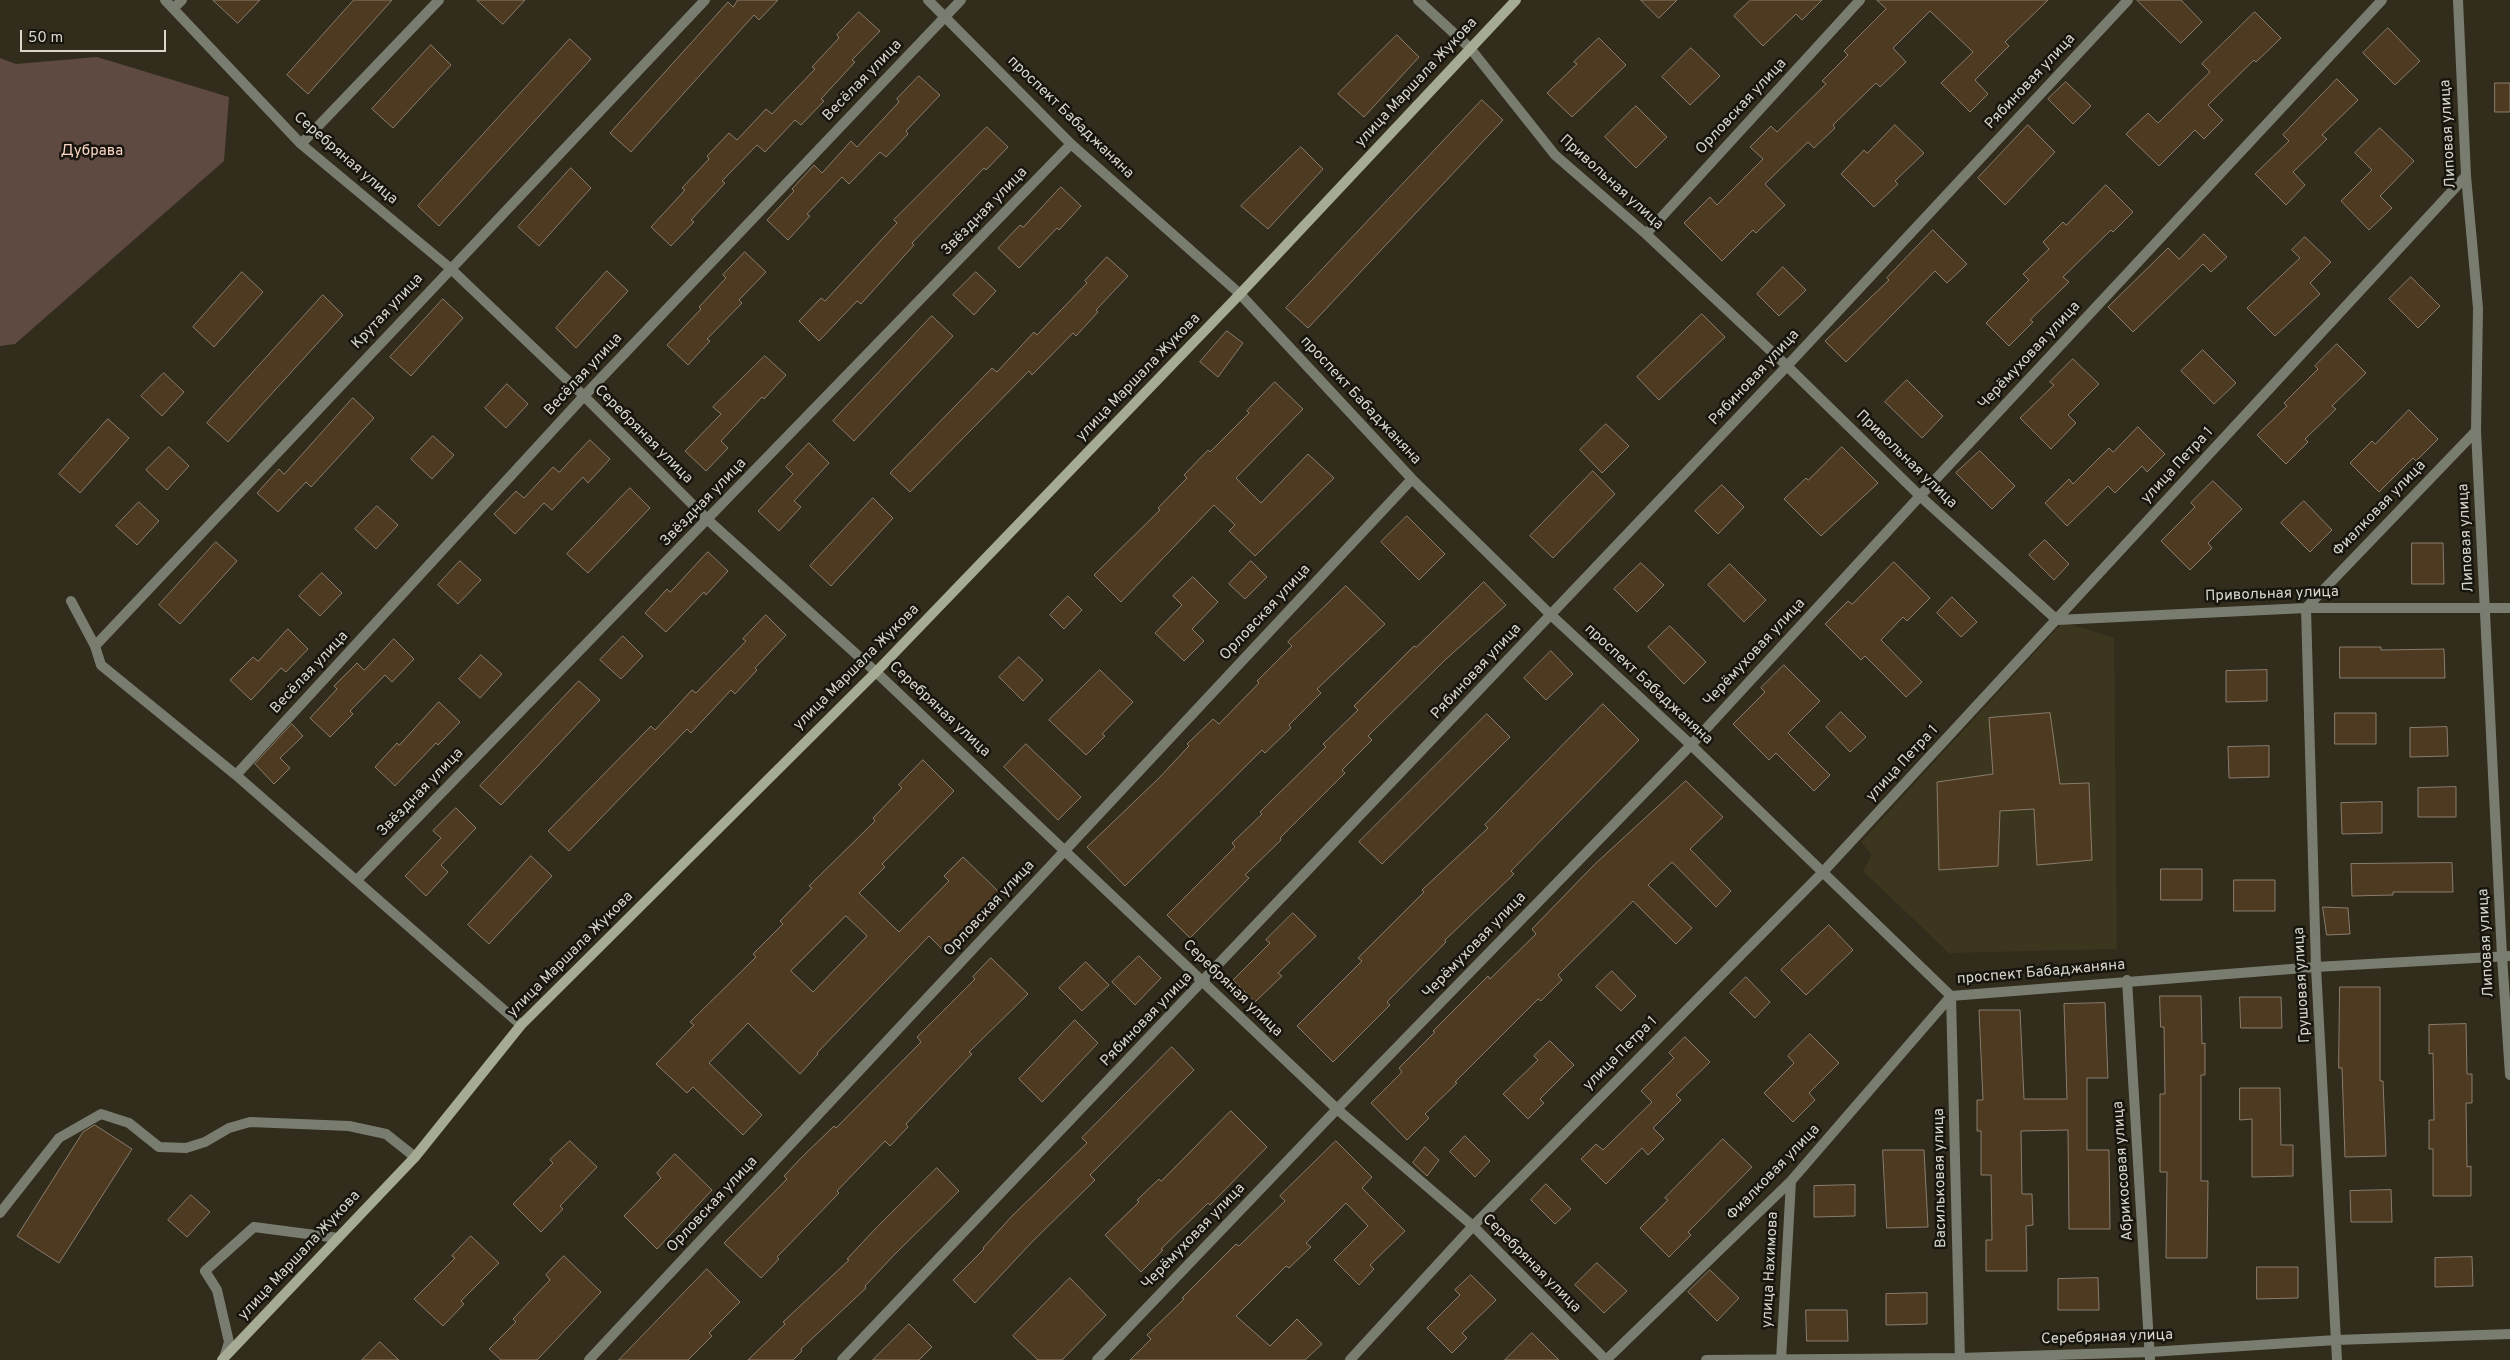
<!DOCTYPE html>
<meta charset="utf-8">
<style>
body{margin:0}
#map{position:relative;width:2510px;height:1360px;overflow:hidden;background:#312c1c;font-family:Overpass,sans-serif}
canvas{display:block}
.scale{position:absolute;left:20px;top:30px;width:146px;height:22px;box-sizing:border-box;border:2px solid #d9d6cc;border-top:0;padding-left:6px;font-size:15px;line-height:18px;white-space:nowrap;color:#d9d6cc;-webkit-text-stroke:4px #17150e;paint-order:stroke}
</style>
<div id="map">
<canvas width="2510" height="1360"></canvas>
<div class="scale">50 m</div>
</div>
<script>
const context = document.querySelector('canvas').getContext('2d');
context.lineJoin = 'round';
function paint(path, color) {
  context.fillStyle = color;
  context.fill(path, 'evenodd');
}
function stroke(path, color, width, dash) {
  context.strokeStyle = color;
  context.lineWidth = width;
  context.lineCap = dash ? 'butt' : 'round';
  context.setLineDash(dash || []);
  context.stroke(path);
}
function write(font, color, halo, rows, align = 'center') {
  context.font = font + ' Overpass,sans-serif';
  context.lineWidth = 5;
  context.setLineDash([]);
  context.textBaseline = 'middle';
  context.strokeStyle = halo;
  context.fillStyle = color;
  for (const [text, x, y, turn = 0] of rows) {
    context.save();
    context.translate(x, y);
    context.rotate((+turn || 0) * Math.PI / 180);
    context.textAlign = isNaN(turn) ? turn : align;
    if (halo) context.strokeText(text, 0, 0);
    context.fillText(text, 0, 0);
    context.restore();
  }
}
const built = new Path2D(`
 M2063,622L2114,638L2117,949L1949,953L1863,871L1872,855L1861,842Z`);
const green = new Path2D(`
 M97,57L229,97L224,161L15,344L0,346V58L16,64Z`);
const building = new Path2D(`
 M213,0H260L238,23Z
 M354,0H392L308,94L287,75Z
 M477,0H525L503,24Z
 M738,0H778L759,20L754,15L631,152L610,133L728,2L733,7Z
 M1641,0H1677L1659,18Z
 M1751,0H1822L1802,20L1796,14L1763,46L1734,16Z
 M1877,0H2048L2005,42L2009,46L1975,80L1988,94L1970,112L1941,83L1973,52L1930,11L1893,48L1906,62L1880,87L1876,83L1833,125L1835,128L1814,148L1808,142L1765,184L1785,205L1756,233L1753,230L1722,261L1684,223L1710,197L1717,205L1763,159L1750,147L1771,126L1777,132L1826,84L1822,81L1848,55L1844,51L1886,9Z
 M2137,0H2181L2202,22L2181,43Z
 M859,12L880,31L852,60L855,62L821,99L824,101L801,125L795,120L765,152L757,145L722,181L725,183L691,220L694,222L671,246L651,227L685,190L682,188L709,159L707,156L729,133L737,140L766,109L772,114L815,69L812,67L839,38L837,35Z
 M2255,12L2281,38L2256,62L2254,60L2208,105L2223,120L2204,139L2195,130L2159,166L2126,134L2148,113L2158,123L2210,72L2202,64Z
 M2388,28L2420,61L2395,85L2363,53Z
 M1397,35L1419,57L1364,117L1338,94Z
 M1599,38L1626,65L1572,117L1547,93L1577,64L1574,62Z
 M570,39L591,59L439,226L418,206Z
 M431,45L451,65L393,128L372,109Z
 M1691,48L1720,76L1690,105L1662,77Z
 M919,76L940,95L906,131L908,134L886,157L880,152L849,184L842,177L807,214L810,216L788,240L767,220L794,191L792,189L814,165L822,173L851,141L857,147L899,102L897,99Z
 M2337,79L2358,100L2322,135L2327,139L2293,172L2305,185L2286,205L2255,174L2289,141L2283,135Z
 M2066,82L2091,106L2073,124L2048,99Z
 M2495,83H2510V112H2495Z
 M1482,100L1503,120L1308,328L1286,308Z
 M1636,106L1667,137L1636,168L1605,137Z
 M1895,125L1924,153L1895,181L1898,184L1874,207L1841,174L1864,150L1867,153Z
 M2028,125L2055,152L2005,205L1978,178Z
 M987,127L1008,147L986,170L984,168L912,243L914,245L861,304L857,301L819,341L799,321L821,298L825,301L897,223L894,220Z
 M2380,128L2414,161L2380,196L2392,208L2369,230L2341,201L2372,170L2355,153Z
 M1301,147L1323,169L1268,229L1241,206Z
 M571,168L591,188L539,246L518,227Z
 M2106,185L2133,212L2113,232L2111,230L2063,277L2069,282L2030,320L2033,322L2009,346L1986,323L2029,280L2023,274L2049,249L2043,242L2063,222L2066,225Z
 M1061,187L1081,206L1059,230L1057,228L1019,268L998,248L1020,225L1023,227Z
 M1933,230L1967,264L1947,283L1935,271L1846,362L1825,341L1889,280L1887,278Z
 M2204,234L2227,257L2211,272L2203,264L2133,332L2108,307L2168,248L2179,259Z
 M2305,237L2331,262L2310,283L2320,294L2275,336L2247,308L2300,258L2292,250Z
 M745,252L766,272L739,300L742,303L707,339L710,341L688,365L667,345L701,309L699,307L726,278L723,275Z
 M1107,257L1128,276L1096,310L1098,312L1076,336L1073,333L1032,375L1029,371L910,492L890,473L992,368L997,372L1034,332L1037,335L1087,283L1085,281Z
 M1783,267L1806,290L1779,316L1757,294Z
 M607,271L628,291L576,348L556,328Z
 M242,272L263,292L214,347L193,327Z
 M976,272L996,291L974,315L953,295Z
 M2411,277L2440,306L2418,328L2389,299Z
 M323,295L343,315L228,442L207,423Z
 M443,299L463,318L411,376L390,357Z
 M1702,314L1725,337L1659,400L1637,377Z
 M932,316L953,336L854,441L833,421Z
 M1227,331L1243,343L1218,377L1200,362Z
 M2337,344L2366,373L2332,406L2336,409L2305,439L2308,442L2286,464L2257,435L2287,406L2284,403L2318,369L2315,366Z
 M2203,350L2236,383L2214,404L2181,371Z
 M765,356L786,375L764,399L762,397L721,441L728,448L706,471L685,451L721,414L713,407Z
 M2073,359L2099,384L2068,415L2076,423L2051,449L2020,418L2054,385L2050,382Z
 M164,373L184,392L162,416L141,396Z
 M1907,380L1943,416L1922,438L1885,402Z
 M1275,382L1303,409L1236,478L1261,503L1308,454L1334,478L1255,556L1229,531L1235,525L1214,505L1121,602L1094,575L1160,510L1158,508L1187,478L1184,475L1208,450L1210,452L1249,413L1247,411Z
 M507,384L528,404L506,428L485,408Z
 M353,398L374,418L311,487L306,482L278,512L257,493L279,469L284,474Z
 M2409,410L2438,439L2416,461L2413,458L2379,492L2350,463L2372,441L2375,444Z
 M108,419L129,438L80,493L59,474Z
 M1606,424L1629,446L1602,473L1580,450Z
 M2138,427L2165,454L2147,472L2142,466L2115,493L2108,486L2067,526L2045,503L2069,479L2073,484L2109,448L2113,452Z
 M433,436L454,455L432,479L411,459Z
 M590,440L610,459L588,483L583,477L552,510L544,503L515,534L494,514L516,491L524,498L553,467L559,472Z
 M809,443L829,463L794,501L801,507L779,531L758,511L793,474L786,467Z
 M169,447L189,466L167,490L146,470Z
 M1842,447L1878,483L1821,536L1784,499L1806,478L1808,480Z
 M1980,451L2015,486L1992,509L1956,473Z
 M1593,471L1615,494L1553,558L1530,536Z
 M2213,481L2242,509L2208,543L2212,548L2190,570L2161,541L2195,507L2191,503Z
 M1722,485L1744,507L1718,534L1695,511Z
 M630,488L650,508L588,573L567,554Z
 M873,498L893,518L831,586L810,566Z
 M2304,501L2332,530L2310,552L2281,523Z
 M139,502L159,521L137,545L116,526Z
 M377,506L398,525L376,549L355,529Z
 M1407,516L1445,554L1419,580L1381,542Z
 M2045,540L2069,564L2054,580L2029,555Z
 M216,542L237,561L180,624L159,605Z
 M2412,543H2443L2444,584H2412Z
 M708,552L728,571L706,595L704,592L666,632L645,613L667,589L670,592Z
 M460,561L481,580L458,604L438,585Z
 M1251,561L1267,577L1245,599L1229,584Z
 M1894,562L1930,598L1907,621L1903,617L1881,640L1922,682L1906,697L1865,656L1861,660L1825,624L1848,601L1852,604Z
 M1641,563L1664,585L1637,612L1614,589Z
 M1730,564L1766,600L1744,622L1708,585Z
 M322,573L342,593L320,616L299,596Z
 M1193,577L1218,602L1192,629L1204,641L1184,661L1155,633L1182,605L1173,596Z
 M1484,582L1506,605L1444,661L1368,736L1372,740L1342,770L1345,773L1280,838L1281,840L1245,875L1249,878L1190,938L1167,915L1235,847L1232,843L1262,814L1260,812L1326,747L1323,744L1358,710L1354,706L1414,646L1416,647Z
 M1346,586L1385,624L1317,689L1321,693L1289,725L1291,728L1265,753L1262,750L1125,886L1087,847L1159,778L1186,749L1189,746L1187,744L1213,719L1219,724L1259,683L1257,681L1292,646L1288,642Z
 M1068,596L1082,610L1064,629L1050,615Z
 M1952,597L1977,622L1961,637L1937,613Z
 M766,615L786,635L755,668L757,670L735,694L731,690L691,733L687,729L569,851L548,831L651,726L655,730L692,690L696,693L746,641L743,639Z
 M1670,626L1706,662L1684,684L1648,647Z
 M288,629L308,649L286,672L281,668L251,700L230,680L253,657L258,661Z
 M623,636L643,656L621,679L600,660Z
 M394,639L414,659L392,682L385,675L350,711L353,714L330,737L310,718L337,689L334,686L357,663L364,670Z
 M2340,647H2381V650L2444,649L2445,678H2340Z
 M1551,651L1573,674L1546,700L1524,678Z
 M481,655L502,674L480,698L459,679Z
 M1019,657L1043,680L1023,701L999,677Z
 M1784,665L1820,701L1788,733L1830,775L1814,791L1776,753L1769,760L1733,724L1765,692L1761,688Z
 M1100,670L1133,702L1102,734L1105,736L1086,755L1049,720Z
 M2267,670V701L2226,702V671Z
 M579,681L600,700L501,805L480,786Z
 M439,702L460,722L438,745L436,743L395,786L375,767L397,743L399,745Z
 M1603,704L1639,740L1511,871L1514,874L1445,940L1446,942L1387,1002L1390,1005L1333,1062L1297,1026L1362,961L1358,958L1424,892L1422,890L1488,828L1485,825Z
 M1841,712L1866,737L1850,752L1826,727Z
 M2050,713L2060,784L2089,783L2092,860L2037,865L2034,809L2000,811L1998,866L1939,870L1937,782L1993,774L1989,718Z
 M2335,713H2376V744H2335Z
 M1487,714L1510,737L1382,864L1359,842Z
 M292,724L303,736L280,758L290,768L274,784L255,764Z
 M2447,727L2448,756L2410,757V728Z
 M1026,744L1081,797L1058,820L1004,767Z
 M2269,746V777L2229,778L2228,747Z
 M923,760L954,791L882,864L885,867L859,893L899,932L949,881L944,876L963,857L1000,893L945,952L929,936L817,1053L818,1054L800,1074L748,1023L709,1063L762,1115L743,1135L693,1087L687,1093L656,1064L694,1025L690,1022L756,957L753,954L783,924L780,921L812,888L809,886L875,821L873,818L902,788L899,785ZM846,916L867,936L813,992L791,971Z
 M1686,781L1723,817L1690,849L1731,891L1716,907L1672,862L1648,885L1692,928L1676,944L1633,901L1558,975L1562,980L1541,1001L1538,999L1455,1082L1457,1083L1425,1114L1429,1118L1407,1140L1371,1103L1402,1072L1399,1068L1435,1032L1433,1031L1488,976L1490,979L1536,934L1532,929L1594,865Z
 M2456,787V817H2418V788Z
 M2382,802V833L2342,834L2341,803Z
 M456,808L476,828L441,865L448,872L426,896L405,876L441,838L433,831Z
 M531,856L552,876L489,944L468,925Z
 M2452,863L2453,892H2393V895L2352,896L2351,864Z
 M2161,869H2202V900H2161Z
 M2234,880H2275V911H2234Z
 M2323,907L2348,908L2350,934L2327,935Z
 M1293,913L1316,936L1278,973L1282,976L1255,1002L1233,980L1270,943L1266,940Z
 M1829,925L1853,950L1806,995L1781,970Z
 M1139,956L1161,978L1135,1005L1112,982Z
 M991,958L1028,994L969,1052L972,1054L906,1124L908,1127L890,1146L885,1141L837,1191L839,1193L777,1257L779,1259L761,1278L724,1243L787,1179L784,1176L802,1157L834,1126L836,1128L921,1042L917,1037L975,979L973,977Z
 M1086,962L1109,985L1082,1011L1059,988Z
 M1612,971L1636,996L1621,1011L1596,987Z
 M1746,977L1770,1002L1755,1018L1730,993Z
 M2340,987H2380V1081H2383L2386,1156L2345,1157L2342,1068H2339Z
 M2160,996H2201L2202,1044L2205,1043V1075H2201V1181H2208L2207,1258H2166L2167,1172H2160V1094H2165L2164,1027H2161Z
 M2240,997H2281L2282,1028H2241Z
 M2105,1003L2108,1078H2087V1150H2109L2110,1229H2069L2068,1130L2021,1131L2022,1194H2032L2033,1225L2026,1226L2027,1271H1986V1240H1992L1991,1175H1981V1131H1977V1100H1983L1979,1010H2020L2024,1099H2067L2064,1004Z
 M1075,1020L1098,1043L1042,1102L1019,1079Z
 M2466,1024L2467,1074H2472V1103H2466L2467,1167L2471,1166V1196H2433V1149H2429V1120H2434L2433,1053L2429,1054V1025Z
 M1810,1034L1839,1063L1809,1093L1815,1100L1793,1122L1764,1093L1794,1063L1788,1056Z
 M1685,1037L1710,1062L1676,1095L1681,1100L1653,1128L1664,1139L1648,1155L1642,1148L1606,1184L1581,1159L1596,1144L1603,1150L1652,1102L1641,1091L1674,1058L1669,1053Z
 M1550,1041L1574,1065L1540,1099L1544,1103L1528,1119L1503,1094L1538,1060L1534,1056Z
 M1172,1047L1194,1070L1090,1175L1095,1180L1031,1243L975,1303L953,1280L984,1249L983,1248L1012,1216L1087,1143L1082,1138Z
 M2240,1088H2280L2281,1145H2293V1176L2252,1177V1119L2240,1120Z
 M1231,1111L1267,1147L1210,1205L1208,1203L1161,1249L1163,1250L1141,1272L1105,1235L1139,1202L1137,1200L1159,1179L1161,1181Z
 M95,1125L132,1149L59,1263L17,1236L83,1132Z
 M1465,1136L1490,1161L1475,1177L1450,1152Z
 M1723,1139L1752,1167L1688,1232L1691,1235L1669,1257L1640,1228L1668,1200L1665,1198Z
 M570,1141L597,1167L560,1206L563,1209L541,1232L513,1204L553,1163L550,1160Z
 M1336,1141L1372,1177L1362,1188L1405,1231L1370,1265L1374,1269L1359,1285L1334,1260L1368,1226L1346,1203L1306,1243L1311,1247L1289,1268L1286,1266L1236,1316L1270,1346L1297,1319L1322,1344L1305,1360H1130L1151,1339L1147,1335L1184,1299L1182,1298L1236,1244L1239,1246L1285,1201L1280,1196Z
 M1425,1147L1439,1160L1427,1176L1413,1163Z
 M1883,1150H1924L1928,1227L1887,1228Z
 M675,1154L712,1190L657,1249L624,1216L661,1178L657,1173Z
 M937,1168L959,1191L895,1254L865,1286L866,1288L801,1349L802,1351L793,1360H748L785,1324L783,1322L849,1260L847,1259L877,1227Z
 M1546,1184L1571,1209L1555,1224L1531,1200Z
 M1855,1185V1216L1814,1217V1186Z
 M2391,1190L2392,1222H2351L2350,1191Z
 M191,1195L210,1212L187,1237L168,1220Z
 M471,1236L499,1263L461,1301L464,1304L443,1326L414,1299L455,1258L452,1256Z
 M564,1256L601,1292L537,1360H501L489,1349L516,1322L513,1319L550,1280L546,1275Z
 M2472,1257L2473,1286L2435,1287V1258Z
 M1597,1263L1627,1291L1604,1313L1575,1285Z
 M2257,1267H2298V1298L2257,1299Z
 M707,1269L740,1302L709,1333L712,1336L688,1360H619Z
 M1710,1270L1739,1298L1717,1321L1688,1292Z
 M1471,1275L1496,1300L1462,1333L1467,1338L1452,1353L1427,1328L1460,1295L1455,1290Z
 M1070,1278L1106,1315L1062,1360H1038L1013,1336Z
 M2098,1278L2099,1310H2058V1279Z
 M1927,1293V1324L1886,1325V1294Z
 M1806,1310H1847L1848,1341H1807Z
 M909,1324L932,1347L919,1360H873Z
 M1532,1333L1559,1360H1505Z
 M380,1342L399,1360H362Z`);
const lane = new Path2D(`
 M0,1213L59,1138L101,1114L129,1123L159,1147L186,1148L205,1142L229,1128L250,1122L349,1126L386,1134L415,1157
 M224,1358L229,1342L217,1290L205,1271L254,1227L338,1238`);
const street = new Path2D(`
 M165,0L301,144L450,268L584,396L708,520L876,672L1337,1109L1473,1226L1606,1360
 M928,0L1071,144L1240,294L1412,479L1551,615L1691,745L1951,996L2316,967L2510,956
 M1418,0L1470,48L1555,155L1646,234L1787,366L1920,496L2057,620L2306,608H2510
 M2458,0L2466,176L2478,308L2476,431L2502,956L2510,1075
 M174,8L182,0
 M301,144L439,0
 M1646,234L1860,0
 M71,601L95,646L101,665L236,775L521,1025
 M95,646L705,0
 M236,775L584,396L961,0
 M357,880L1071,144
 M2127,980L2150,1360
 M1951,996L1960,1360
 M589,1360L1412,479
 M842,1360L1787,366L2128,0
 M1097,1360L1337,1109L1691,745L1920,496L2382,0
 M1350,1360L1473,1226L1822,873L2466,176
 M1606,1360L1791,1181L1951,996
 M1706,1360L1960,1358L2150,1352L2336,1340L2510,1334
 M1781,1360L1791,1181
 M2337,1360L2316,967L2306,608L2476,431`);
const secondary = new Path2D(`
 M222,1360L415,1157L521,1025L876,672L1240,294L1516,0`);
const streetNames = [
 ["Весёлая улица",863,81,-46],
 ["Рябиновая улица",2031,82,-47],
 ["улица Маршала Жукова",1417,83,-47],
 ["Орловская улица",1742,107,-47],
 ["проспект Бабаджаняна",1070,118,44],
 ["Липовая улица",2449,134,-93],
 ["Серебряная улица",345,159,41],
 ["Привольная улица",1611,183,42],
 ["Звёздная улица",985,212,-46],
 ["Крутая улица",388,312,-47],
 ["Черёмуховая улица",2030,356,-47],
 ["Весёлая улица",584,375,-47],
 ["улица Маршала Жукова",1139,378,-46],
 ["Рябиновая улица",1755,378,-47],
 ["проспект Бабаджаняна",1360,401,47],
 ["Серебряная улица",643,435,45],
 ["Привольная улица",1906,460,44],
 ["улица Петра 1",2178,466,-47],
 ["Звёздная улица",704,503,-46],
 ["Фиалковая улица",2380,509,-46],
 ["Липовая улица",2467,538,-93],
 ["Привольная улица",2272,595,-2],
 ["Орловская улица",1266,613,-47],
 ["Черёмуховая улица",1755,653,-47],
 ["улица Маршала Жукова",857,668,-45],
 ["Рябиновая улица",1477,672,-47],
 ["Весёлая улица",310,673,-47],
 ["проспект Бабаджаняна",1648,685,43],
 ["Серебряная улица",939,710,43],
 ["улица Петра 1",1903,764,-47],
 ["Звёздная улица",421,793,-46],
 ["Орловская улица",990,909,-47],
 ["Липовая улица",2487,943,-93],
 ["Черёмуховая улица",1475,946,-46],
 ["улица Маршала Жукова",571,955,-45],
 ["проспект Бабаджаняна",2041,973,-5],
 ["Грушовая улица",2303,985,-93],
 ["Серебряная улица",1232,989,44],
 ["Рябиновая улица",1147,1020,-46],
 ["улица Петра 1",1621,1054,-45],
 ["Абрикосовая улица",2124,1171,-94],
 ["Фиалковая улица",1774,1173,-46],
 ["Васильковая улица",1941,1178,-91],
 ["Орловская улица",713,1205,-47],
 ["Черёмуховая улица",1194,1237,-46],
 ["улица Маршала Жукова",300,1256,-47],
 ["Серебряная улица",1531,1264,45],
 ["улица Нахимова",1771,1270,-87],
 ["Серебряная улица",2107,1338,-2]
];
const parkNames = [
 ["Дубрава",92,152]
];
paint(built, '#3c361f');
paint(green, '#5e4a40');
paint(building, '#4e3a21');
stroke(building, '#8a7c6d', 1);
stroke(lane, '#797d6f', 10);
stroke(street, '#797d6f', 10);
stroke(secondary, '#a5ab95', 10);
write('15px', '#d9d6cc', '#17150e', streetNames);
write('15px', '#fad6c5', '#17150e', parkNames);
</script>
